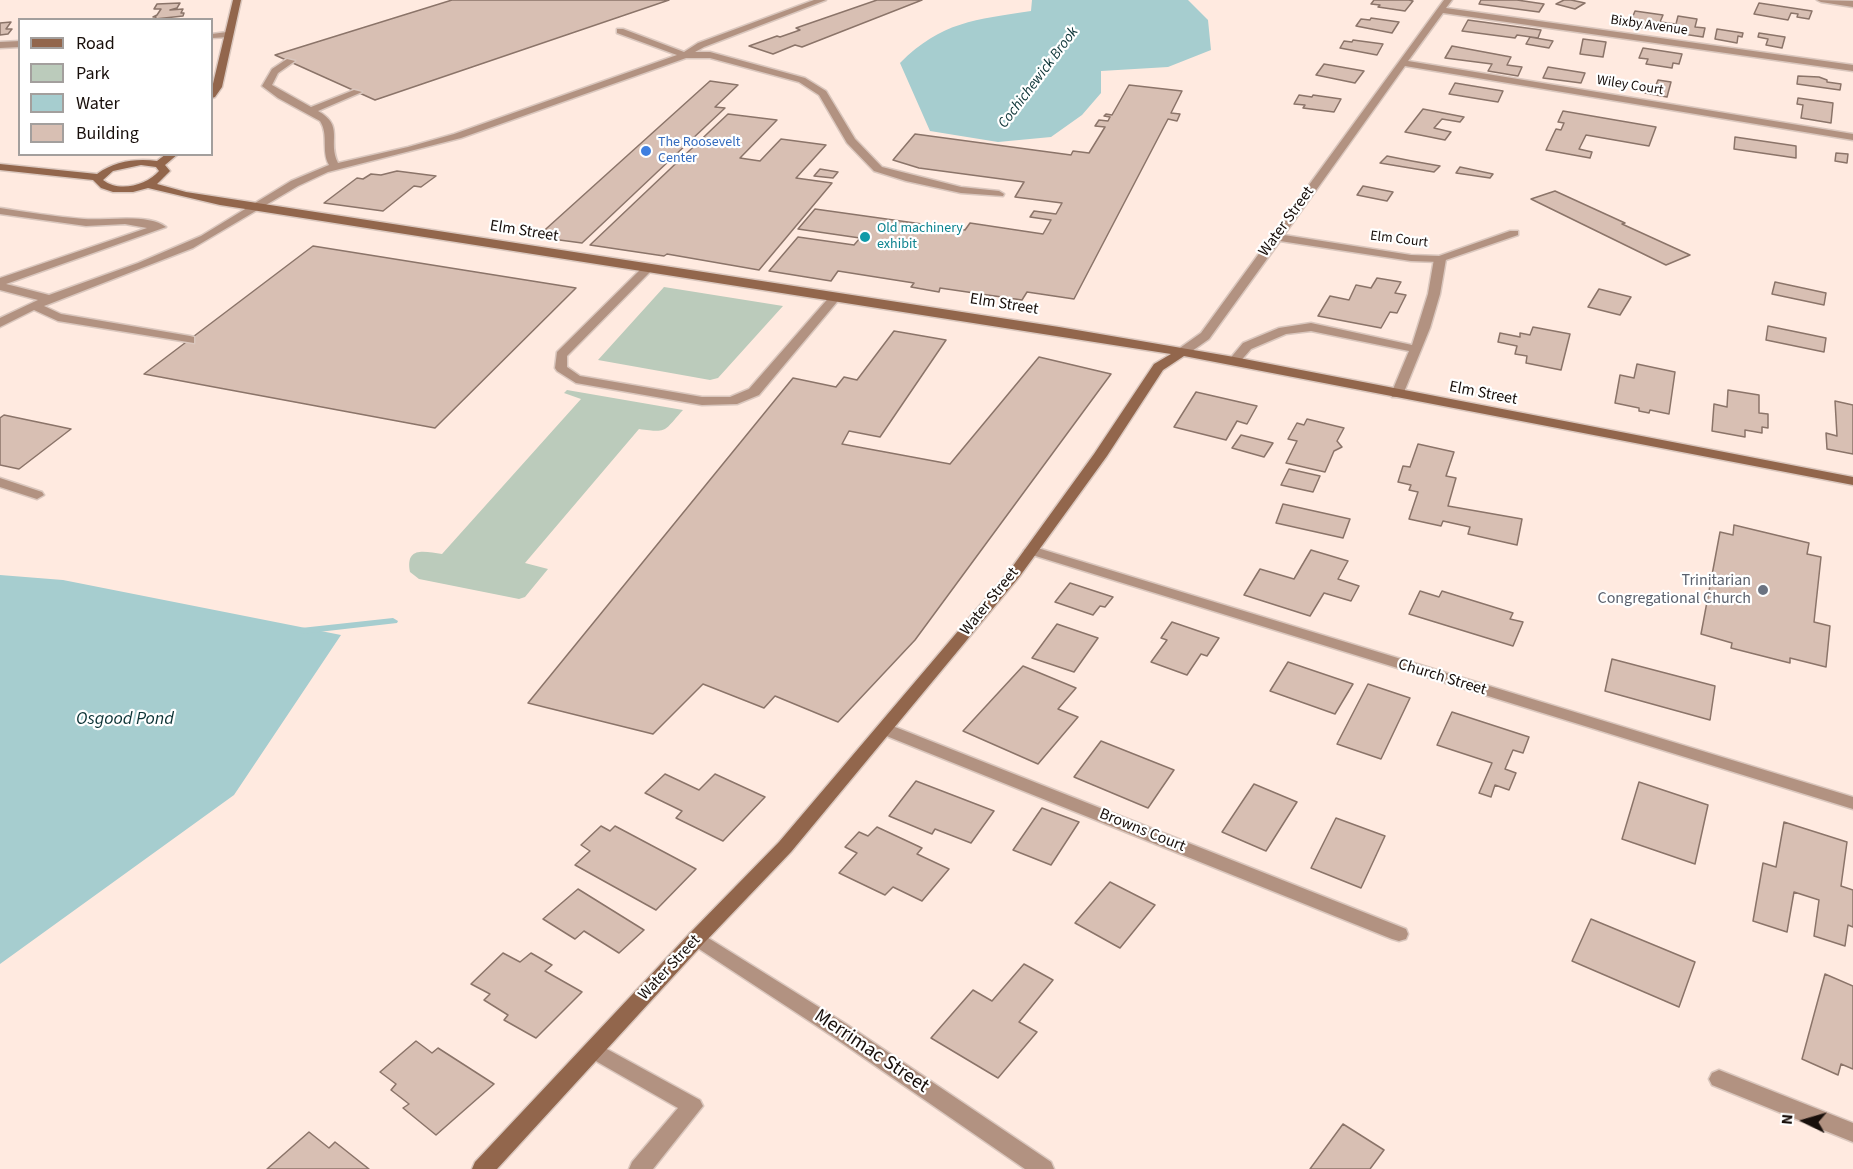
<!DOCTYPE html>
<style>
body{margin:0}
#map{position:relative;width:1853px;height:1169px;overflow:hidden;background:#ffeae0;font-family:"Source Sans 3",sans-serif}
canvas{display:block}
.legend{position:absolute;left:18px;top:18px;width:195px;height:138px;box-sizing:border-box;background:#fff;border:2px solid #a39f9d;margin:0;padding:8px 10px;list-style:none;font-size:18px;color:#180f0b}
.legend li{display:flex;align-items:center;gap:12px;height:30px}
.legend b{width:30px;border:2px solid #a39f9d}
.north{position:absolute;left:1775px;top:1091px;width:60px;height:60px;-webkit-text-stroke:4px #fff;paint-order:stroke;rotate:275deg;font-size:16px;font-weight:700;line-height:24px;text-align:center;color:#180f0b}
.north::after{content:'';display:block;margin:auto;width:21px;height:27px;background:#180f0b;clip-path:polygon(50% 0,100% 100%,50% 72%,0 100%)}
</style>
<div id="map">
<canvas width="1853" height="1169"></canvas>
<ul class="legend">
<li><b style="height:8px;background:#92664c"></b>Road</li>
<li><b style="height:16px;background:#bbcbbb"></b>Park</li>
<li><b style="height:16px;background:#a6cdcf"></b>Water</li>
<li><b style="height:16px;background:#d8bfb3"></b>Building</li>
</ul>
<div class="north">N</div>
</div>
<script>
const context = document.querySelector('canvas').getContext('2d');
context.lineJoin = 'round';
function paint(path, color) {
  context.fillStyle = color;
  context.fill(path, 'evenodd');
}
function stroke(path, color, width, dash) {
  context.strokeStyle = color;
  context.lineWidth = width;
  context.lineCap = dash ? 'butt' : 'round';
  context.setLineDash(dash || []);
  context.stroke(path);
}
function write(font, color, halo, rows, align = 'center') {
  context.font = font + ' "Source Sans 3",sans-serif';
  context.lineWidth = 4.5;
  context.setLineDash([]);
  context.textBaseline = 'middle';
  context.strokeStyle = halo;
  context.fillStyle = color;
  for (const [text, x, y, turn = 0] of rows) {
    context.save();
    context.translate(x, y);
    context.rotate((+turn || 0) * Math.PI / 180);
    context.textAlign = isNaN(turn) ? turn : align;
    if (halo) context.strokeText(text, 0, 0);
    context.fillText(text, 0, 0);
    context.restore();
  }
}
const green = new Path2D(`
 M664,287L783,306L718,378L710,380L598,360Z
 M567,390L683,410C663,432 668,433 639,429L525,563L548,569L525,597L519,599L419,579L410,572C405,545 426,552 442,554L581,399L564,393Z`);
const water = new Path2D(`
 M1032,0H1188L1208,20L1211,50L1168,67L1101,71V93L1082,115L1051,137L998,142L930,131L900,63C942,21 975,20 1031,11Z
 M0,575L63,580L341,635L234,795L0,964Z`);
const stream = new Path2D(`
 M393,618L398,621L397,623L301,634L296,631L301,628Z`);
const building = new Path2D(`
 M452,0H669L375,100L275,55Z
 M877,0H922L802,47L795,45L773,54L749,46L777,36L780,37L800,30L796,28Z
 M1374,0H1409L1413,1L1405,11L1378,7L1380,5L1371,4Z
 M1481,0H1517L1544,4L1539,12L1479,4Z
 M1564,0H1571L1585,3L1575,9L1556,4Z
 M180,3L177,8L170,10L183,9L181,13H184L183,16L155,19L156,17H153L157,15L161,9H154L157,4Z
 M1759,3L1812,11L1809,19L1797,17L1798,14L1791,13L1788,20L1754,14Z
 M1635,11L1663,15L1660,22L1676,24L1678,16L1697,19L1695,27L1705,28L1703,37L1629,26Z
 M1371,18L1399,22L1392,33L1356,26L1361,19L1370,20Z
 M1468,20L1541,30L1538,38L1517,35L1515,38L1462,31Z
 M11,22L6,29H12L8,34L0,35V23Z
 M1717,29L1743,33L1742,37L1738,36L1737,43L1715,39Z
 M1759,33L1785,37L1782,48L1766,45L1768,39L1758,37Z
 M1530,37L1553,41L1549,48L1526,44Z
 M1583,39L1606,42L1603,57L1580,54Z
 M1353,40L1383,44L1377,55L1340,48L1344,41L1352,42Z
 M1452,46L1511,57L1507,65L1522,67L1518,76L1488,71L1492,64L1445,58Z
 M1643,48L1682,54L1679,64L1673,63L1672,68L1646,64L1648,59L1639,58Z
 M1324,64L1364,71L1355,83L1316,75Z
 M1548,67L1585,73L1581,83L1543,78Z
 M1798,76L1819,77L1827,80V82L1841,84L1840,90L1797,84Z
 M1658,80L1671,82L1667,97L1645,93L1648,84L1656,85Z
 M710,81L738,85L715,107L725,108L582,243L537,237Z
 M1455,83L1503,91L1498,102L1449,94Z
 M1129,85L1182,91L1171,113L1180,114L1177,121L1168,119L1074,299L1027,292L1022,300L940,288L939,292L911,287L914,283L838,271L831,281L769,271L798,237L854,245L860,238L798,229L815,209L965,230L970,223L1043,234L1051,220L1030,217L1034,211L1056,214L1062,203L1015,197L1024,182L919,168L893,160L915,134L1071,155L1073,151L1089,153L1105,127L1095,126L1099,120L1108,121L1110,117L1104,116L1106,114L1112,115Z
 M1299,95L1312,97L1313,95L1341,99L1334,112L1303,108L1305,105L1294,104Z
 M1798,98L1833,103L1831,123L1801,118L1803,105L1797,104Z
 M1423,109L1464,117L1460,122L1442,119L1434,128L1451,132L1445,140L1405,132Z
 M1563,111L1656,127L1649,146L1586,135L1579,149L1592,152L1590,158L1546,150L1556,129L1561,130L1564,123L1558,122Z
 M728,114L777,120L740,158L760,161L781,139L826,145L796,178L832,183L759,270L667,254L664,256L590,245Z
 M1735,137L1796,146V158L1734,149Z
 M1836,153L1848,154L1847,163L1835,161Z
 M1387,156L1412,161L1440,166L1434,172L1380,163Z
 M1460,167L1493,174L1490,178L1456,173Z
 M820,169L838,172L833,178L814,176Z
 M397,171L436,176L421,187L414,186L383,211L324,203L357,178L363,179L371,174L381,175Z
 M1363,186L1393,192L1387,201L1357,195Z
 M1555,191L1625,223L1622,224L1690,255L1666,265L1531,199Z
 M313,246L576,288L435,428L144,374Z
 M1377,278L1401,282L1395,293L1406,295L1397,313L1390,312L1381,328L1318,316L1330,296L1349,300L1356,285L1371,288Z
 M1775,282L1826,293L1824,305L1772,294Z
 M1599,289L1631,297L1620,315L1588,307Z
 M1768,326L1826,338L1824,352L1766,340Z
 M1533,327L1570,334L1561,370L1526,363L1527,356L1515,354L1517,346L1498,342L1500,333L1520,337V333L1530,335Z
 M894,331L946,340L880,437L849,431L842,444L950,464L1039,357L1111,374L915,640L838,722L775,696L764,708L703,684L653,734L528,703L793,378L836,387L844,377L857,380Z
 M1637,364L1675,372L1669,414L1650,410L1649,413L1639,411V408L1615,403L1620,375L1634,378Z
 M1728,390L1759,395V413L1768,414V428L1762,427V433L1745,430V437L1712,431L1714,404L1727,407Z
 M1196,392L1257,406L1247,424L1237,421L1226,440L1174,427Z
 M1835,401L1853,405V454L1827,449L1826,433L1837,436Z
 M4,415L71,429L19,469L0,465V418Z
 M1307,419L1344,428L1337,441L1342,447L1334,451L1325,472L1286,463L1297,441L1288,439L1297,423L1304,425Z
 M1241,435L1273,443L1264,457L1232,448Z
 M1418,444L1454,452L1446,476L1456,478L1448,506L1522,519L1517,545L1468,534L1470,527L1443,521L1441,526L1409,519L1418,492L1409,490L1411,485L1398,482L1403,466L1410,467Z
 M1289,469L1320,476L1313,492L1281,485Z
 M1283,504L1350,519L1343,538L1276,523Z
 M1734,525L1809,543L1807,554L1821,557L1814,622L1830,626L1826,667L1790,658V663L1731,648L1732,643L1701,634L1720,532L1733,535Z
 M1311,550L1348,561L1338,579L1359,586L1351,601L1324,593L1310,616L1244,595L1260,569L1294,579Z
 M1070,583L1113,597L1105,607L1100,606L1093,615L1055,602Z
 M1420,591L1439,597L1442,591L1513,613L1510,619L1523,622L1513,646L1409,614Z
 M1172,622L1219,638L1207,656L1201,654L1187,675L1151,662L1167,640L1161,638Z
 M1057,624L1098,638L1074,672L1032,658Z
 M1612,659L1715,686L1710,720L1605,691Z
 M1288,662L1353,684L1335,714L1270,691Z
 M1023,666L1076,688L1058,709L1078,717L1038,764L963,731Z
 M1368,684L1410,698L1381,759L1337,744Z
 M1452,712L1529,737L1523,753L1513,750L1505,769L1516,773L1509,790L1495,785L1491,797L1479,793L1492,763L1437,745Z
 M1101,741L1174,770L1148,808L1074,777Z
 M665,774L699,790L715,774L765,797L723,841L676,818L682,811L645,793Z
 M916,781L994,811L971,843L935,829L932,834L889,816Z
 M1639,782L1708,805L1695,864L1622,839Z
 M1254,784L1297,802L1266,851L1222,832Z
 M1042,808L1079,822L1051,865L1013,850Z
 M1336,818L1385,836L1361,888L1311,868Z
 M1784,822L1847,842L1841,886L1853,890V927L1848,925L1845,946L1814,936L1819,900L1794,892L1787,932L1753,921L1763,863L1776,867Z
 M601,826L610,831L615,826L696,869L656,910L575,865L590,851L581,845Z
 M877,827L922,848L917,854L949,869L922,901L893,887L885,895L839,873L857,853L845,847L859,832L868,836Z
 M1110,882L1155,905L1120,948L1075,923Z
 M578,889L644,930L619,953L584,931L575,939L543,919Z
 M1591,919L1695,962L1679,1007L1572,961Z
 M503,953L520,962L531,953L552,965L545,971L582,992L536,1038L504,1020L508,1015L484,1000L490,994L471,984Z
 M1024,964L1053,980L1019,1022L1037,1032L998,1078L931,1038L973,990L992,1001Z
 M1825,974L1853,986V1069L1841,1064L1838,1075L1802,1059Z
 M416,1041L432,1053L438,1048L494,1084L436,1135L403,1108L409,1104L391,1090L396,1084L380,1072Z
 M1343,1124L1384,1150L1370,1169H1310Z
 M309,1132L329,1148L335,1142L369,1169H267Z`);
const lane = new Path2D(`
 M814,0H826L704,47L695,52H710L805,78L826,91L855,139L882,167L961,187L999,191L1004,194L1003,196L961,193L906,181L874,171L847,143L819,95L799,82L710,58H686L461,138L328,172L298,186L193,248L44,306L61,314L190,336L194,337V343L58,321L34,310L0,327V318L38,300L0,290V278L147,228L125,224L86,226L0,214V208C28,212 56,217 84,219C105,221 149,213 166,227L6,284L49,295L138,263L201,236L291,181L329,165C321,151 329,135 320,121L278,98L262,86L272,69L287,59L295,61L278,73L272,85L311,107L354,90L362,92L318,111C345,126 327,141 338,163L408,147L454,134L677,55L617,33V29H623L684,52L698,43Z
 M1440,256L1446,259L1440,294L1430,328L1402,397H1392L1391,394L1409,351L1311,331L1286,334L1251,349L1238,364L1234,365L1228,361L1243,343L1279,328L1311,323L1412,345L1428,294L1434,259Z
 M648,265L652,266V270L567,356V367L580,376L702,397H730L749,389L832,294H840L842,296L759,395L737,404L702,405L576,383L557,371L555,368L557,352L644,266Z
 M0,478L42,492L44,495L37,499L0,487Z
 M594,1042L700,1100L703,1106L653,1169H629L632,1162L678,1108L587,1056L584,1050L587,1044Z`);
const street = new Path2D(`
 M1444,0H1452L1446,8L1853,65V71L1443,13L1408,61L1853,134V140L1405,66L1284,235L1411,255L1439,256L1510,231H1518V235L1440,262L1411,261L1280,241L1209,339L1185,356H1177L1175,353L1177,350L1201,333Z
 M1817,0L1853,1V7L1821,2Z
 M227,32L231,35L230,37L212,38V34Z
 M20,41V47L0,48V42Z
 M1031,546L1853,797V809L1026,553L1024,550Z
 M885,723L1406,929L1408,934L1406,939L1399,941L1392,939L879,733L877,729L879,725Z
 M697,931L846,1024L1051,1162L1054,1169H1025L832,1036L690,943L687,938L690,933Z
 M1719,1070L1853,1123V1142L1712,1085L1709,1079L1712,1073Z`);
const secondary = new Path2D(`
 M233,0H241L222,87L215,97L212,98V88Z
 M166,154H178L165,165L170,171L157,184L186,192L1059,327L1234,357L1853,477V485L1184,356L1163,370L1107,456L1020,576L791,852L704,943L497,1169H472L475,1162L690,933L779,842L1010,570L1094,454L1154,364L1171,354L220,205L148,188L133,192H113L101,188L93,180L0,170V164L97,174C114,161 137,158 157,161ZM141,165L156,167L159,171C147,185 119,193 103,180L113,171Z`);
const markers = [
 [646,151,6,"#3f7fe0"],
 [865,237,6,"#0f9aa8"],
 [1763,590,6,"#6b7280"]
];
const farStreetnames = [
 ["Bixby Avenue",1649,26,8],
 ["Wiley Court",1630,86,9],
 ["Elm Court",1399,240,7]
];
const farShopnames = [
 ["The Roosevelt",658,143],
 ["Center",658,159]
];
const farCulturenames = [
 ["Old machinery",877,229],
 ["exhibit",877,245]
];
const farWaternames = [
 ["Cochichewick Brook",1039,78,-53]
];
const streetNames = [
 ["Water Street",1287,222,-54],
 ["Elm Street",524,232,9],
 ["Elm Street",1004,305,9],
 ["Elm Street",1483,394,11],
 ["Water Street",990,602,-51],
 ["Church Street",1442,678,17],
 ["Browns Court",1142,831,22],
 ["Water Street",670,968,-47]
];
const worshipNames = [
 ["Trinitarian",1751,581],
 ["Congregational Church",1751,599]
];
const waterNames = [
 ["Osgood Pond",125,720]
];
const nearStreetnames = [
 ["Merrimac Street",871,1052,34]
];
paint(green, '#bbcbbb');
paint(water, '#a6cdcf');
paint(stream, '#a6cdcf');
paint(building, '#d8bfb3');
stroke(building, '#8b7469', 1.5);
stroke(lane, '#dac7be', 3);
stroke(street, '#dac7be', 3);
stroke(secondary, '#dac7be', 3);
paint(lane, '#b29281');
paint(street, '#b29281');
paint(secondary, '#92664c');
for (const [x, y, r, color] of markers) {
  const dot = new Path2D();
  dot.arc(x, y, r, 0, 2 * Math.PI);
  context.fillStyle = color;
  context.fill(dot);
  stroke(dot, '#fff', 2);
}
write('14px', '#180f0b', '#fff', farStreetnames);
write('14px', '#366cbe', '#fff', farShopnames, 'left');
write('14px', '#0d838f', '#fff', farCulturenames, 'left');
write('italic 15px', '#0c3336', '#fff', farWaternames);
write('16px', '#180f0b', '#fff', streetNames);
write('16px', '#5b616d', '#fff', worshipNames, 'right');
write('italic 18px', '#0c3336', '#fff', waterNames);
write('20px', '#180f0b', '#fff', nearStreetnames);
</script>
